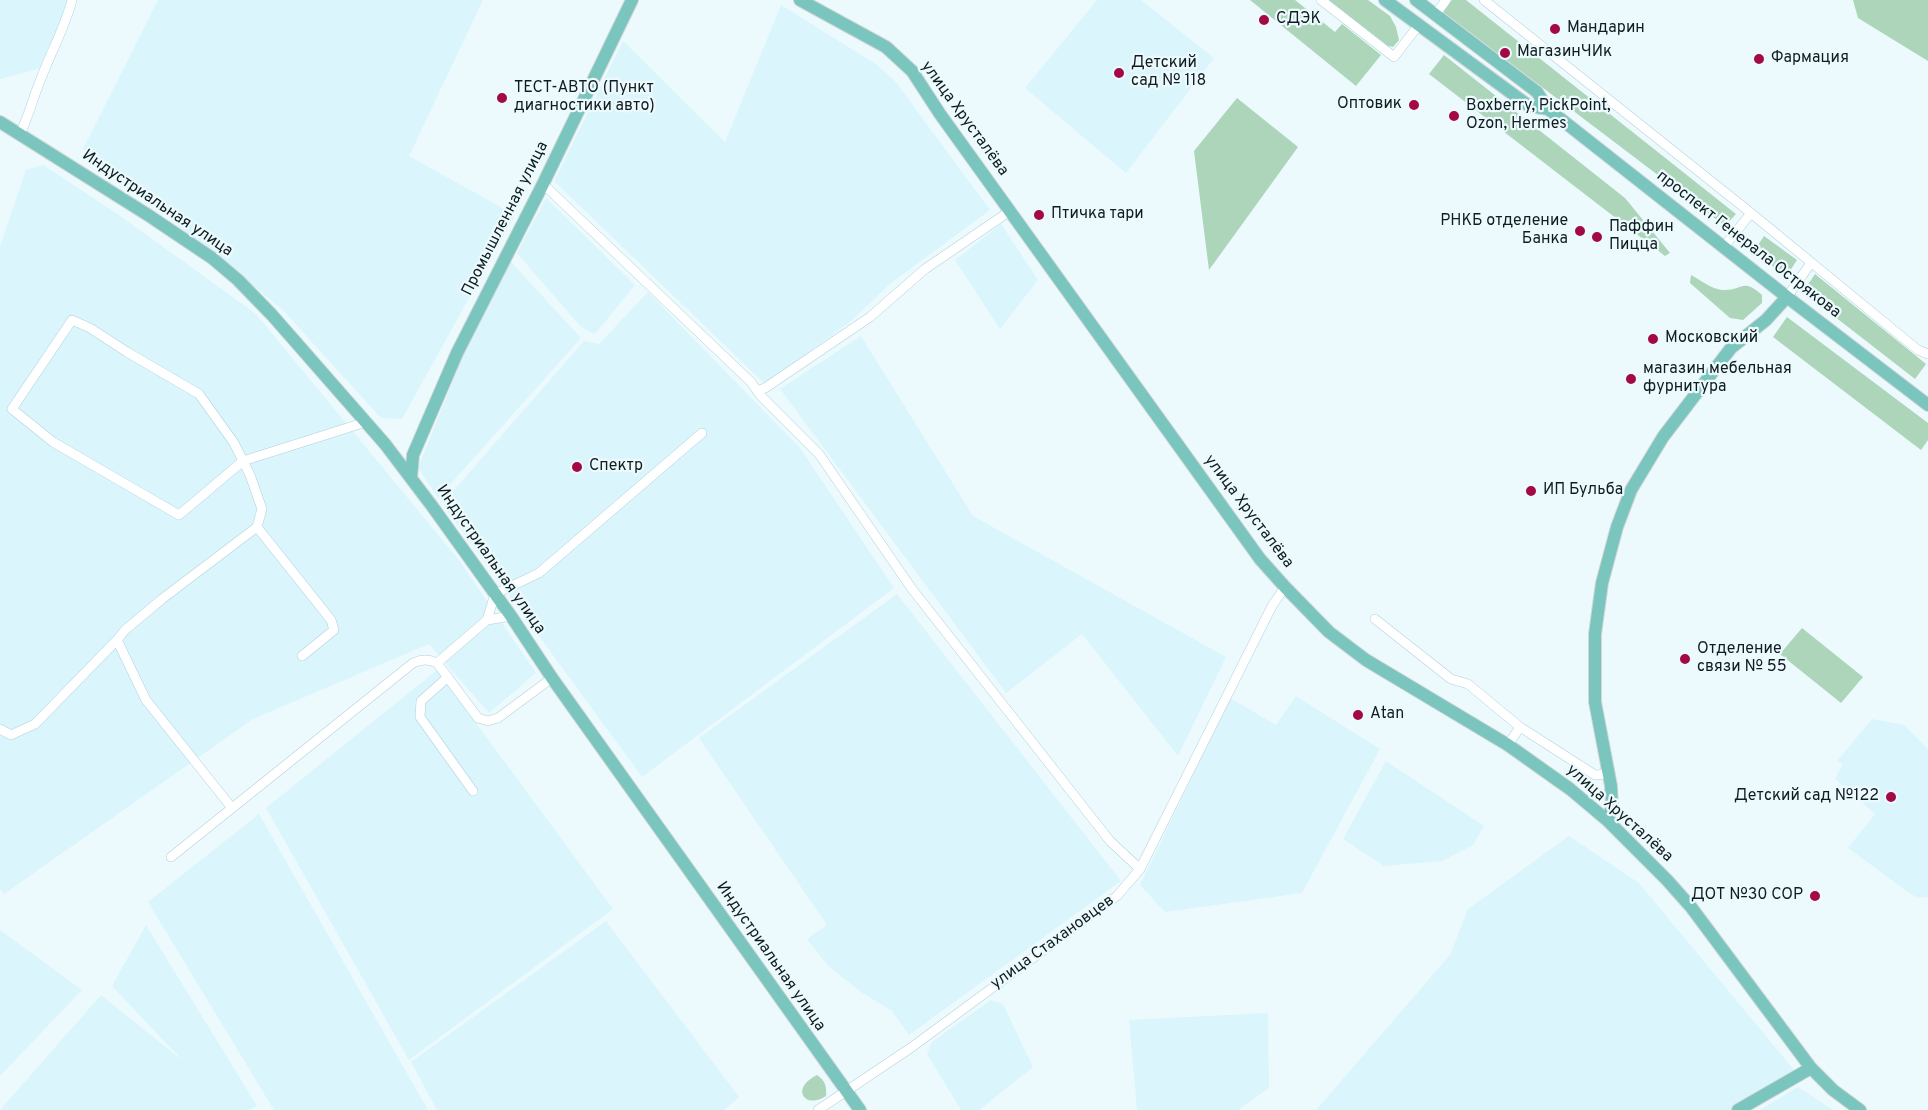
<!DOCTYPE html>
<meta charset="utf-8">
<style>
body{margin:0}
canvas{display:block;background:#ecfafe}
</style>
<canvas width="1928" height="1110"></canvas>
<script>
const context = document.querySelector('canvas').getContext('2d');
context.lineJoin = 'round';
function paint(path, color) {
  context.fillStyle = color;
  context.fill(path, 'evenodd');
}
function stroke(path, color, width, dash) {
  context.strokeStyle = color;
  context.lineWidth = width;
  context.lineCap = dash ? 'butt' : 'round';
  context.setLineDash(dash || []);
  context.stroke(path);
}
function write(font, color, halo, rows, align = 'center') {
  context.font = font + ' Overpass,sans-serif';
  context.lineWidth = 4.5;
  context.setLineDash([]);
  context.textBaseline = 'middle';
  context.strokeStyle = halo;
  context.fillStyle = color;
  for (const [text, x, y, turn = 0] of rows) {
    context.save();
    context.translate(x, y);
    context.rotate((+turn || 0) * Math.PI / 180);
    context.textAlign = isNaN(turn) ? turn : align;
    if (halo) context.strokeText(text, 0, 0);
    context.fillText(text, 0, 0);
    context.restore();
  }
}
const built = new Path2D(`
 M0,0H69L63,20L41,68L0,79Z
 M158,0H483L409,156L515,215L402,419L381,418L282,309L83,149Z
 M1097,0H1141L1214,58L1126,173L1025,88Z
 M781,5L877,65L895,81L990,210L890,284L851,321L765,384L554,181L623,41L725,142Z
 M43,165L119,215L256,314L459,560L536,673L489,713L429,644L253,719L4,894L0,889V246L26,170Z
 M546,198L635,285L595,334L581,327L517,253Z
 M1001,224L1038,280L1000,329L955,260Z
 M510,261L581,338L438,498L418,468L465,350Z
 M648,292L800,448L894,588L642,777L444,506L448,497L584,341L599,344Z
 M861,336L973,516L1226,657L1178,756L1082,634L1006,693L780,389Z
 M897,594L1121,881L909,1035L892,1011L861,992L828,966L807,939L827,925L699,738Z
 M437,670L613,909L409,1060L266,808Z
 M1296,696L1380,749L1302,893L1165,912L1140,885L1230,698L1276,725Z
 M1872,719L1904,725L1928,749V897L1918,898L1908,892L1848,848L1875,814L1835,779L1843,764L1837,761Z
 M1386,761L1484,826L1473,845L1442,861L1384,866L1343,839Z
 M259,814L428,1110H274L148,902Z
 M1569,836L1639,883L1794,1070L1732,1110H1316L1450,955L1468,909Z
 M606,921L739,1097L724,1110H437L411,1062Z
 M146,925L257,1106L249,1110H0L101,995L183,1061L112,986Z
 M0,930L82,990L0,1076Z
 M991,1000L1003,1004L1033,1067L979,1110H961L927,1054L932,1042Z
 M1268,1013L1269,1088L1238,1110H1137L1129,1020Z
 M1798,1087L1833,1110H1760Z`);
const green = new Path2D(`
 M1250,0H1295L1335,32L1342,24L1381,55L1356,86Z
 M1328,0H1368L1390,16L1396,27L1399,40L1393,47L1388,46Z
 M1452,0H1466L1736,214L1725,226L1443,12Z
 M1853,0H1928V61L1858,18Z
 M1444,55L1625,198L1670,253L1665,256L1429,74Z
 M1237,98L1298,147L1209,270L1194,151Z
 M1764,236L1797,260L1786,277L1754,251Z
 M1815,274L1926,364L1915,379L1803,292Z
 M1691,275C1700,280 1712,289 1722,290C1743,291 1742,277 1762,295V303L1743,320L1730,318L1690,283Z
 M1787,317L1928,423V440L1921,450L1773,337Z
 M1802,628L1863,677L1841,703L1780,654Z
 M817,1075C825,1080 827,1087 826,1096C806,1110 789,1089 817,1075Z`);
const minor = new Path2D(`
 M1321,0L1394,57L1418,26
 M1484,0L1751,213L1918,350L1928,354
 M1435,15L1446,0
 M20,134C29,115 34,95 42,76C52,50 65,27 72,0
 M543,184L751,382L760,395L819,454L912,589L1110,841L1140,869
 M1724,247L1751,213
 M1787,297L1811,263
 M757,391L765,388L870,317L925,269L1010,211
 M257,527L331,620L334,630L302,656
 M1375,619L1451,679L1468,684L1520,727L1508,745
 M487,620L511,616
 M117,640L125,630L162,599L257,527L262,509L250,475L234,443L199,394L127,352L90,328L72,320L12,409L53,442L179,515L243,461L366,422
 M437,663L487,620L495,594L539,573L702,433
 M448,677L421,701L420,717L473,791
 M1520,727L1595,775L1609,774
 M0,729L11,735L35,724L117,640L146,700L232,808
 M171,857L413,663C422,659 428,659 437,663L478,718L488,721L498,718L552,678
 M818,1110L912,1047L1117,896L1140,869L1272,606L1285,587`);
const major = new Path2D(`
 M800,0L886,47L912,71L940,114L1260,559L1285,587L1329,632L1366,660L1508,745L1570,789L1608,821L1667,880L1691,907L1811,1068L1833,1090L1860,1110
 M1385,0L1529,106L1548,109
 M1416,0L1537,92L1548,109L1787,297L1928,405
 M0,122L148,215L212,258L238,280L272,315L385,444L432,506L511,616L552,678L860,1110
 M411,478L413,455L457,353L543,184L632,0
 M1608,821L1612,806L1611,786L1595,702V634L1602,583L1617,527L1631,490L1663,437L1731,348L1766,320L1787,297
 M1738,1110L1811,1068`);
const markers = [
 [1264,20,6,"#a20945"],
 [1555,29,6,"#a20945"],
 [1505,53,6,"#a20945"],
 [1759,59,6,"#a20945"],
 [1119,73,6,"#a20945"],
 [502,98,6,"#a20945"],
 [1414,105,6,"#a20945"],
 [1454,116,6,"#a20945"],
 [1039,215,6,"#a20945"],
 [1580,231,6,"#a20945"],
 [1597,237,6,"#a20945"],
 [1653,339,6,"#a20945"],
 [1631,379,6,"#a20945"],
 [577,467,6,"#a20945"],
 [1531,491,6,"#a20945"],
 [1685,659,6,"#a20945"],
 [1358,715,6,"#a20945"],
 [1891,797,6,"#a20945"],
 [1815,896,6,"#a20945"]
];
const poiNames = [
 ["СДЭК",1276,20],
 ["Мандарин",1567,29],
 ["МагазинЧИк",1517,53],
 ["Фармация",1771,59],
 ["Детский",1131,64],
 ["сад № 118",1131,82],
 ["ТЕСТ-АВТО (Пункт",514,89],
 ["диагностики авто)",514,107],
 ["Оптовик",1402,105,"right"],
 ["Boxberry, PickPoint,",1466,107],
 ["Ozon, Hermes",1466,125],
 ["Птичка тари",1051,215],
 ["РНКБ отделение",1568,222,"right"],
 ["Банка",1568,240,"right"],
 ["Паффин",1609,228],
 ["Пицца",1609,246],
 ["Московский",1665,339],
 ["магазин мебельная",1643,370],
 ["фурнитура",1643,388],
 ["Спектр",589,467],
 ["ИП Бульба",1543,491],
 ["Отделение",1697,650],
 ["связи № 55",1697,668],
 ["Atan",1370,715],
 ["Детский сад №122",1879,797,"right"],
 ["ДОТ №30 СОР",1803,896,"right"]
];
const streetNames = [
 ["улица Хрусталёва",964,119,54],
 ["Индустриальная улица",157,204,34],
 ["Промышленная улица",506,219,-63],
 ["проспект Генерала Острякова",1748,245,38],
 ["улица Хрусталёва",1248,512,53],
 ["Индустриальная улица",490,560,55],
 ["улица Хрусталёва",1619,814,42],
 ["улица Стахановцев",1053,943,-36],
 ["Индустриальная улица",770,957,55]
];
paint(built, '#daf5fc');
paint(green, '#acd5b9');
stroke(minor, '#b0d2dc', 10);
stroke(major, '#d4d6d7', 14);
stroke(minor, '#fff', 9);
stroke(major, '#7ac5be', 12);
for (const [x, y, r, color] of markers) {
  const dot = new Path2D();
  dot.arc(x, y, r, 0, 2 * Math.PI);
  context.fillStyle = color;
  context.fill(dot);
  stroke(dot, '#ecfafe', 2);
}
write('16px', '#101d20', '#ecfafe', poiNames, 'left');
write('16px', '#101d20', '#ecfafe', streetNames);
</script>
